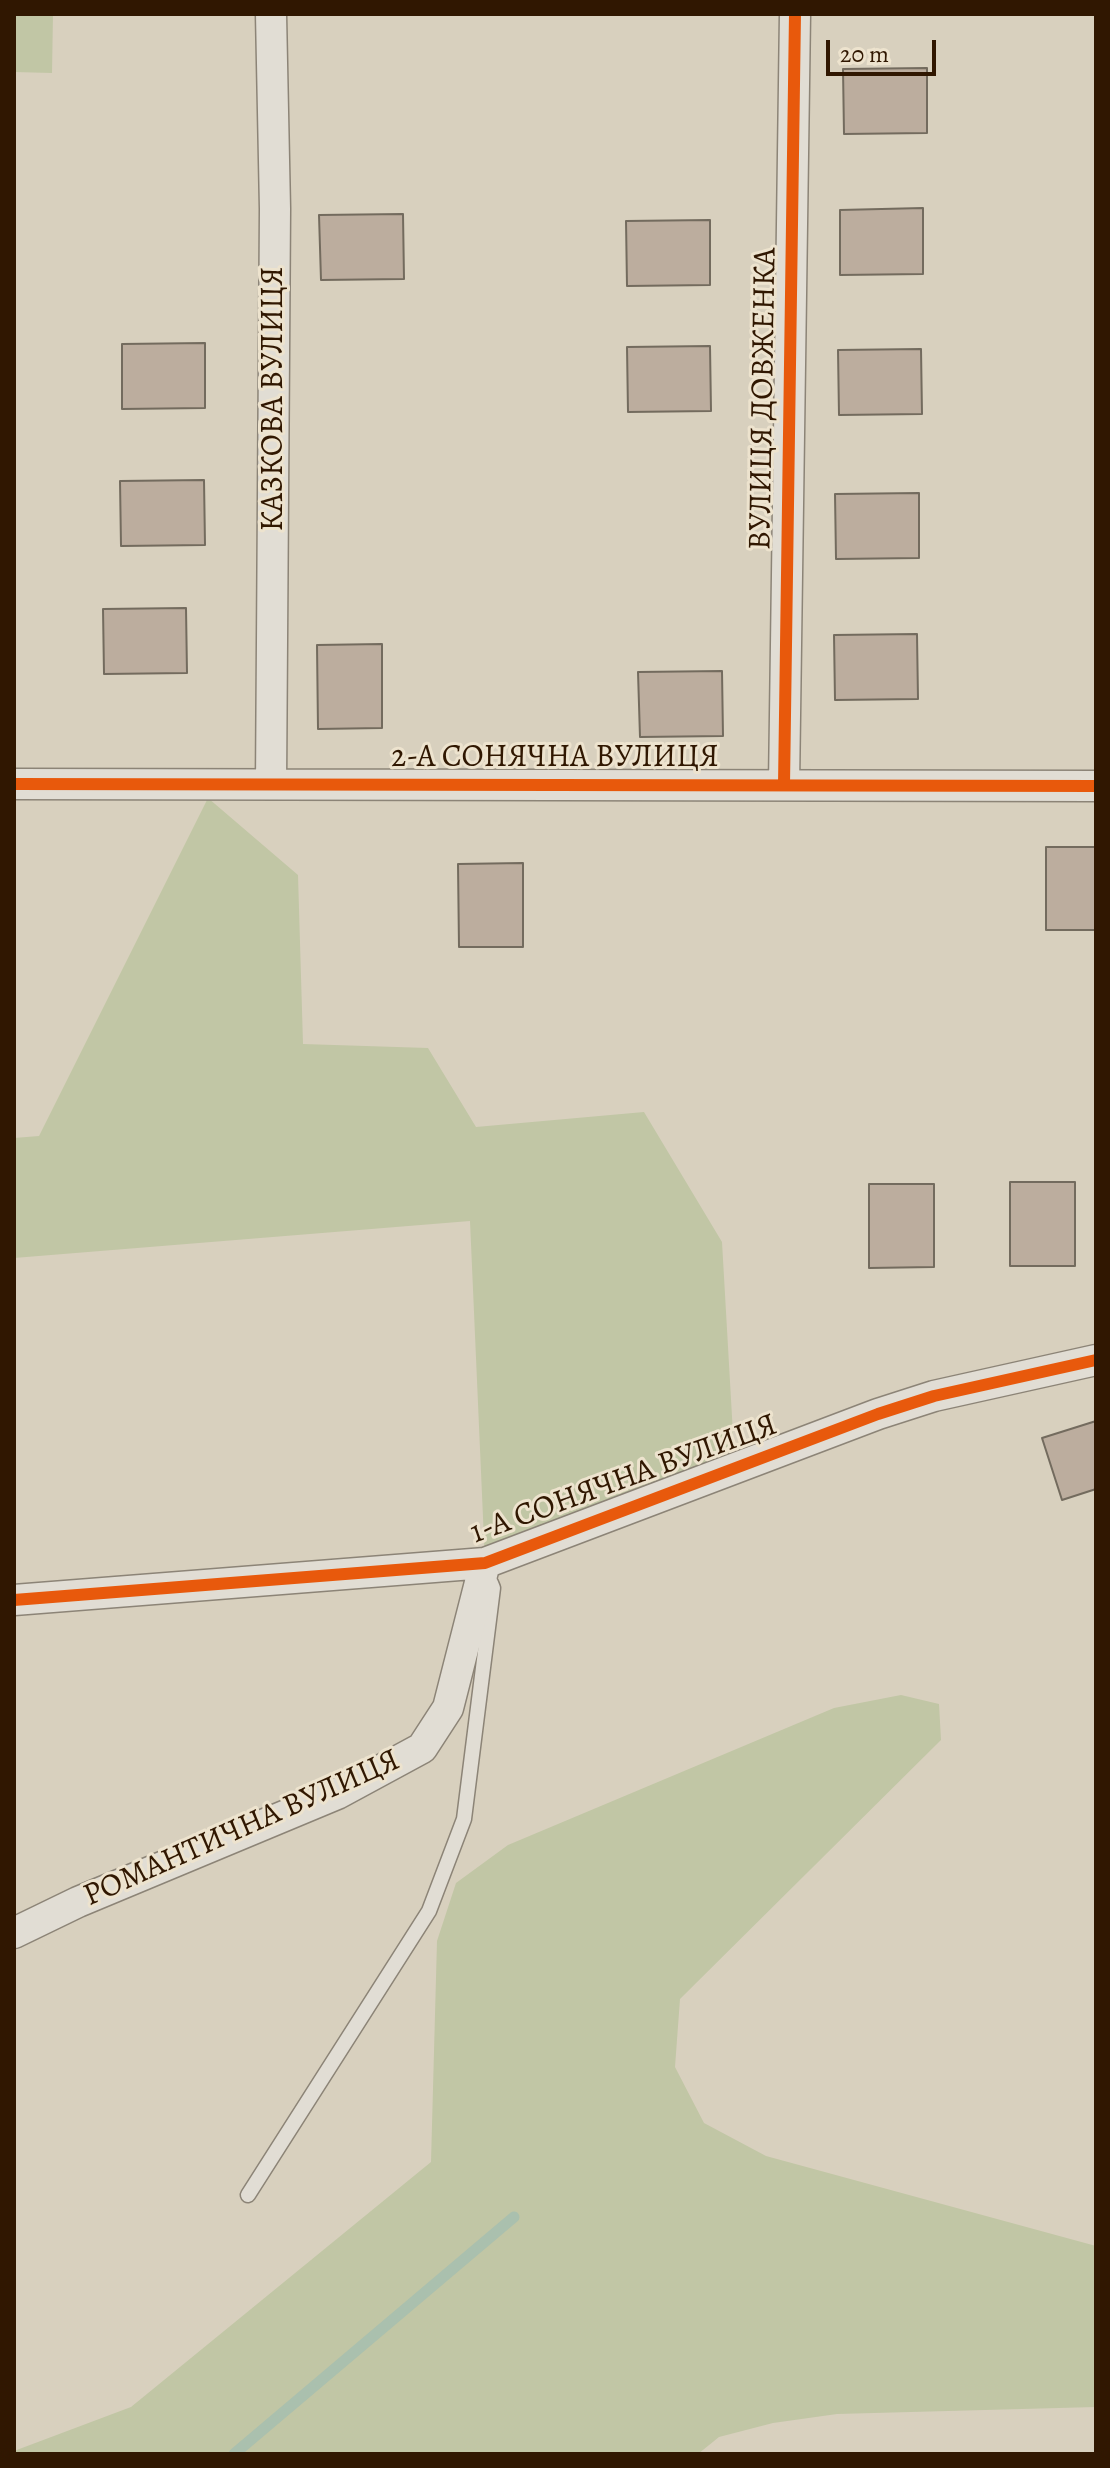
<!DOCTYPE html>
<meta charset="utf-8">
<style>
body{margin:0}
#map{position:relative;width:1110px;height:2468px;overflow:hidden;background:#d8d0be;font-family:Alegreya,serif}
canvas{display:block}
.frame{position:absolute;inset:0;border:16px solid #301701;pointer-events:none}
.scale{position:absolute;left:826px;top:40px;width:110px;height:36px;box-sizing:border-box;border:4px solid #301701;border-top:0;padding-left:10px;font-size:24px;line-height:28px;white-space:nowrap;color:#301701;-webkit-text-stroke:6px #ede3ce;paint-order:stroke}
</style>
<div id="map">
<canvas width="1110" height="2468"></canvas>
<div class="frame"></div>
<div class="scale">20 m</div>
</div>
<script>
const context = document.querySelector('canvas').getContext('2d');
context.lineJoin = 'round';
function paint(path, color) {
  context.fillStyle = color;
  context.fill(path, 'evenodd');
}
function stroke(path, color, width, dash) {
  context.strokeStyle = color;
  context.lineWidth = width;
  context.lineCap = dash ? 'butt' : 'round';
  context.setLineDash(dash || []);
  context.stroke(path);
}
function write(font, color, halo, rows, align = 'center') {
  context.font = font + ' Alegreya,serif';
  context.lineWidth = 6;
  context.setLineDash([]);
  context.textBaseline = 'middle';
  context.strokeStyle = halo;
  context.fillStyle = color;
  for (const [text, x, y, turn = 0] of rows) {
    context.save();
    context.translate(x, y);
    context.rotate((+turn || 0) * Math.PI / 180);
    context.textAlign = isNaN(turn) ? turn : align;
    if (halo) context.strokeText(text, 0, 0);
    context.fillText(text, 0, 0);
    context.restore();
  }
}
const green = new Path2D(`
 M14,14H53L52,73L14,72Z
 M208,798L298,875L303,1044L428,1048L476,1127L644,1112L722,1242L735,1469L485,1563L470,1221L14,1258V1138L39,1136Z
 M901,1695L939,1704L941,1740L680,1999L675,2067L704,2123L766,2156L1096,2246V2407L837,2414L773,2423L719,2437L698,2454H14V2451L131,2407L431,2162L437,1941L456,1883L508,1845L834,1708Z`);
const stream = new Path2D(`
 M234,2454L514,2217`);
const building = new Path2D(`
 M927,68V133L844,134L843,69Z
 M923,208V274L840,275V210Z
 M403,214L404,279L321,280L319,215Z
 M710,220V285L627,286L626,221Z
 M205,343V408L122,409V344Z
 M710,346L711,411L628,412L627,347Z
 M921,349L922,414L839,415L838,350Z
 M204,480L205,545L121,546L120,481Z
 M919,493V558L836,559L835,494Z
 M186,608L187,673L104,674L103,609Z
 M917,634L918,699L835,700L834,635Z
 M382,644V728L318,729L317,645Z
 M722,671L723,736L640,737L638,672Z
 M1046,847H1096V930H1046Z
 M523,863V947H459L458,864Z
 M1010,1182H1075V1266H1010Z
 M869,1184H934V1267L869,1268Z
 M1096,1421V1489L1062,1500L1042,1438Z`);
const lane = new Path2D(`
 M248,2195L429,1911L464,1819L493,1588L491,1583`);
const street = new Path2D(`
 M271,14L275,209L271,784
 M14,784L1096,786
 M784,785L795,14
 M14,1600L485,1563L878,1414L934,1396L1096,1360
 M14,1933L78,1902L337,1794L422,1748L448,1708L485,1563`);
const cycleway = new Path2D(`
 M14,784L1096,786
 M784,785L795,14
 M14,1600L485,1563L878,1414L934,1396L1096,1360`);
const streetNames = [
 ["КАЗКОВА ВУЛИЦЯ",274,399,-90],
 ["ВУЛИЦЯ ДОВЖЕНКА",764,399,-89],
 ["2-А СОНЯЧНА ВУЛИЦЯ",555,758],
 ["1-А СОНЯЧНА ВУЛИЦЯ",624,1480,-20],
 ["РОМАНТИЧНА ВУЛИЦЯ",242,1829,-24]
];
paint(green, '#c1c6a5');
stroke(stream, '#aac0ae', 11);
paint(building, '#bcad9e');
stroke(building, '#736b5e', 2);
stroke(lane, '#8c8477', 17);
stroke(street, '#8c8477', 33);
stroke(lane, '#e1ddd4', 14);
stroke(street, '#e1ddd4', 30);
stroke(cycleway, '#e8590c', 12);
write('32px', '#301701', '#ede3ce', streetNames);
</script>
